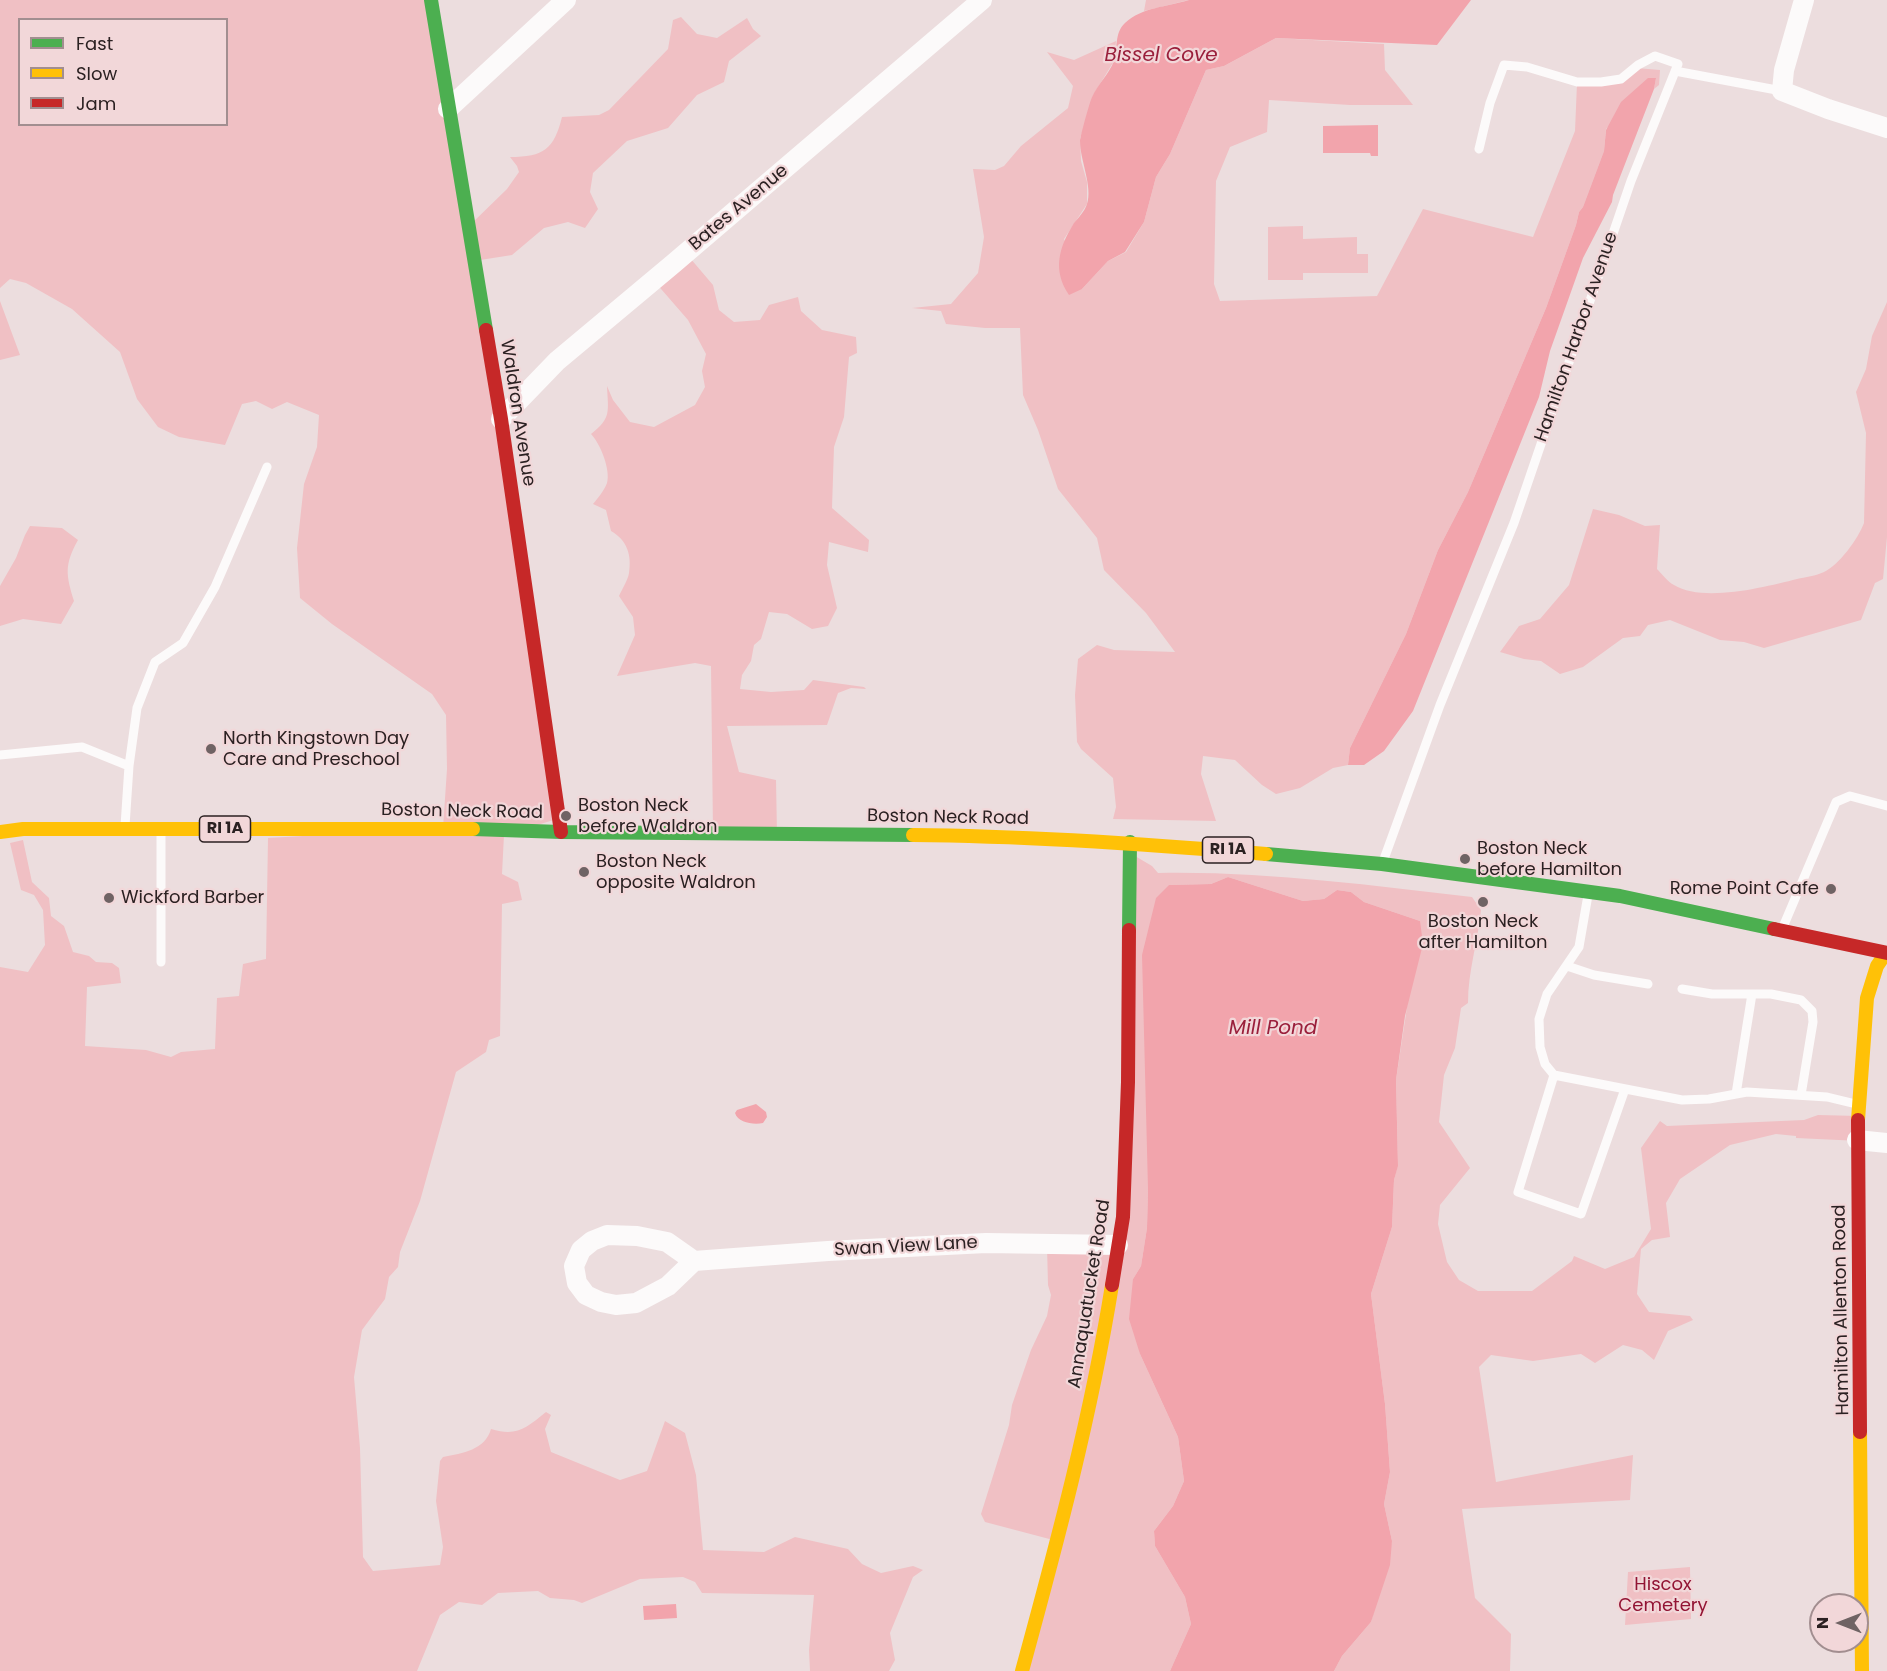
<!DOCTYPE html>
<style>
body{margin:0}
#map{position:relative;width:1887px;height:1671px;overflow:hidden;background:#ecddde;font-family:Poppins,sans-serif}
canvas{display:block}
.legend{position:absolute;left:18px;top:18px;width:210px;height:108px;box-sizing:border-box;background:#f2d7d9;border:2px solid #a28e90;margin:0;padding:8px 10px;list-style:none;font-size:18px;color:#2b2122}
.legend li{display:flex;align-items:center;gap:12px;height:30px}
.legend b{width:30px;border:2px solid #a28e90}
.north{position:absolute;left:1809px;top:1593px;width:60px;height:60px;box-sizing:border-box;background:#f2d7d9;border:2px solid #a28e90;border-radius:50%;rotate:270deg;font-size:16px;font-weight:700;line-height:24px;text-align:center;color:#2b2122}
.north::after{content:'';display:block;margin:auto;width:21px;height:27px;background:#6f6364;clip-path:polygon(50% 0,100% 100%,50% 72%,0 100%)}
</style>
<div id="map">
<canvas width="1887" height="1671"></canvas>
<ul class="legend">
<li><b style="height:8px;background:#4caf50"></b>Fast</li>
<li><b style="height:8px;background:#ffc107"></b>Slow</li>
<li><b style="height:8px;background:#c62828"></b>Jam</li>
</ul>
<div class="north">N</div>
</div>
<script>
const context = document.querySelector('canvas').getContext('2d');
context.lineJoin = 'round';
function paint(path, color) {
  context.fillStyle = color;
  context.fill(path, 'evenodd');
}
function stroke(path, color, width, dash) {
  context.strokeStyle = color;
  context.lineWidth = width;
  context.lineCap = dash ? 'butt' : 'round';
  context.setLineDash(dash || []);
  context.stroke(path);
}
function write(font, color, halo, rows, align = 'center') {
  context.font = font + ' Poppins,sans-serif';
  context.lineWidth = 4.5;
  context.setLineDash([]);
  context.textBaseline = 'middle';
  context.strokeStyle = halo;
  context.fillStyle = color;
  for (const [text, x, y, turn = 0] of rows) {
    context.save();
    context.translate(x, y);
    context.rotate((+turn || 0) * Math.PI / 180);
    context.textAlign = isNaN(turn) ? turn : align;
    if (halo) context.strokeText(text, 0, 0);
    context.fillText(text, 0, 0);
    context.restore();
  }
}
const green = new Path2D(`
 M0,0H430L468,227L507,189L519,172L517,166L510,157C544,157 554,149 562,117L599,115L609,110L668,49L673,20L681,17L697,34L717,38L747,18L753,29L761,36L729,61L724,82L697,95L668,128L627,141L593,173L590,192L598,209L585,228L568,222L544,228L512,255L474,261L557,819L504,835L502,874L518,882L522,900L502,904L500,1036L489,1040L486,1052L456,1072L420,1201L400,1252L398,1267L389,1277L385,1299L362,1330L354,1377L360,1448L363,1557L373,1571L440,1565L443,1547L436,1501L440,1461L443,1457C463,1453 485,1450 491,1429C517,1437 526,1428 546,1412L551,1415L545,1429L551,1452L620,1480L647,1471L665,1421L685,1433L696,1475L703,1550L764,1552L795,1537L848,1549L862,1564L881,1573L913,1566L923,1570L913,1577L890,1633L895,1660L889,1671H810L809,1650L814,1595L702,1593L695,1582L683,1577L640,1579L582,1603L574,1600L550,1598L538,1591L498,1593L482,1605L459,1602L440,1615L417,1671H0V967L28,972L45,945L43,910L34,895L21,890L10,843L23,840L32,882L49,898L51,916L64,926L73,952L89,956L96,962L112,963L119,968L121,983L87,987L85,1046L146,1050L171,1057L181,1052L215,1049L217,998L239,996L243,964L266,959L268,838L443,828L447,769L446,715L432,694L332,624L300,598L297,548L304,484L317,447L319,415L287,402L272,409L256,401L242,404L225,445L179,437L158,427L137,399L120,352L72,309L26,283L10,279L0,288ZM20,20H226V124H20Z
 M1146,0H1189L1144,11Z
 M1276,38L1384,44L1385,70L1413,105H1350L1269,100L1267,132L1230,147L1216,181L1214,284L1220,301L1377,296L1423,209L1533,237L1575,131L1577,83L1616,81L1636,68L1660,70L1659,85L1654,89L1656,78L1606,129L1604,151L1583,207L1579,212L1576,225L1546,308L1468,492L1438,550L1406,634L1350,748L1348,765L1333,768L1300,788L1276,794L1262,785L1235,760L1203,756L1201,774L1216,821L1113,819L1116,807L1113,778L1081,749L1077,742L1075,695L1078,659L1097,645L1114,650L1175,652L1146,613L1104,570L1097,538L1058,489L1038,430L1023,395L1020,328H985L946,324L941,311L912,308L951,304L978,273L984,237L973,169L995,170L1004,166L1021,146L1068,108L1073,86L1047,52L1074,60L1116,41L1114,61L1092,97L1088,117L1080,138L1081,161L1087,182V204L1064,239L1082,289L1108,261L1126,252L1144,222L1156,177L1170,154L1206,70L1224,66Z
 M1303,226V239L1357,237V254H1368V273H1303V280H1268V227Z
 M690,258L713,285L719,310L734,322L760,320L769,305L798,297L801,311L822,330L856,337L857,353L849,357L844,417L834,447L832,508L869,540L868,552L829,542L827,565L837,608L828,626L812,629L787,614L769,612L761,639L754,645L751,661L742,675L740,689L771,692L804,690L813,680L864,687L866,689L851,688L838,693L827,725L727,726L739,772L776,780L777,834L713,832L711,666L695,663L617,676L635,635L633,617L619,596C622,589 628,580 629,573C632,555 627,540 611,531L606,510L593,504C598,498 604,491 607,483C611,470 600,443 591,434C612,418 608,411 607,386L613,400L630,422L654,427L695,405L705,387L702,371L706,354L688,320L655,282Z
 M0,301L20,355L0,360Z
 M1887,302V537L1883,579L1875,583L1861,620L1764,648L1744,642L1720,640L1670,620L1648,625L1640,636L1623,638L1583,667L1560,674L1541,661L1524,659L1500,652L1519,626L1540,619L1569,585L1593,509L1619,515L1645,526L1660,525L1657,569C1662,574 1668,582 1674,585C1703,603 1765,587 1797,579C1805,577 1816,576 1824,572C1839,565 1858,539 1864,523L1866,433L1856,392L1866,369L1872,336Z
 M30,526L62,528L78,540C64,565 66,575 74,601L61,624L23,619L0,626V586L16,558L25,535Z
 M1135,856L1152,866L1158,873C1263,871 1367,885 1472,897L1481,910C1478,941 1468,971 1468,1003L1461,1008L1455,1048L1444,1075L1439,1122L1470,1168L1440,1205L1438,1224L1447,1262L1459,1280L1478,1291H1532L1572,1261L1574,1256L1605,1269L1634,1257L1651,1229L1641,1148L1660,1121L1667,1126L1804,1120L1818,1115L1859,1116L1860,1141L1796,1138V1136L1776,1134L1730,1145L1680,1179L1666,1203L1670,1237L1652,1240L1641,1249L1637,1294L1649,1312L1690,1316L1693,1320L1668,1331L1654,1360L1642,1350L1623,1345L1595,1363L1581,1354L1533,1361L1491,1355L1479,1367L1496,1482L1633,1455L1630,1500L1462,1509L1475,1598L1511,1634L1510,1671H1334L1342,1656L1371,1622L1392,1541L1384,1504L1390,1472L1385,1404L1371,1294L1392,1227L1394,1180L1398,1165L1396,1080L1420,921L1364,902L1351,892L1337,890L1324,899L1303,901L1228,877L1211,884L1169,885L1148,1189L1147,1228L1141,1266L1133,1279L1140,1354L1178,1437L1184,1481L1173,1506L1154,1531L1155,1546L1185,1597L1191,1624L1170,1671H1021L1057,1541L985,1522L981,1514L1009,1425L1012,1405L1031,1350L1047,1316L1051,1295L1048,1285L1047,1246L1116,1244Z
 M1690,1567L1691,1619L1625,1625L1628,1572Z`);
const water = new Path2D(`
 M1189,0H1471L1437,45L1276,38L1224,66L1206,70L1170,154L1156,177L1144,222L1125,252L1108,261L1082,289L1069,295C1052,270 1059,247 1074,223C1078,218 1085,211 1087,204C1093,187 1080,160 1080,141C1080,137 1090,101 1092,97C1098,84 1109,74 1114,61C1118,49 1114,33 1125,23C1142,7 1167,7 1189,0Z
 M1648,78H1656L1654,89L1613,195L1612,202L1583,258L1550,351L1539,397L1413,711L1384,751L1364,765H1348L1350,748L1406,634L1438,550L1468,492L1546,308L1576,225L1579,212L1583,207L1604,151L1606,130L1621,102Z
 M1378,125V156H1371L1370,153H1323V126Z
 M1228,877L1303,901L1324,899L1337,890L1351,892L1364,902L1420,921L1423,944L1405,1016L1396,1080L1398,1166L1394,1180L1392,1227L1371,1294L1385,1404L1390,1472L1384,1504L1392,1541L1390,1565L1371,1622L1342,1656L1334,1671H1170L1191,1624L1185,1597L1155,1546L1154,1531L1173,1506L1184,1481L1178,1437L1140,1354L1129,1319L1133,1279L1141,1266L1147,1228L1148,1189L1142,955L1156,898L1169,885L1211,884Z
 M756,1104L766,1112L767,1117L763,1123C754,1125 738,1123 735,1113L737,1110Z
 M676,1604L677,1618L644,1620L643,1606Z`);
const lane = new Path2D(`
 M1675,71L1782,91
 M0,755L82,747L129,766
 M125,826L129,766L137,708L155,662L183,643L215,587L267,467
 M161,832V962
 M1384,859L1440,705L1514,523L1631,181L1678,64L1655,56L1638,65L1621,79L1601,82H1577L1527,67L1504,65L1490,103L1479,149
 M1783,927L1836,802L1850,796L1887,806
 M1567,966L1594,975L1648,984
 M1682,989L1712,994H1771L1801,1000L1812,1011L1813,1022L1801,1095
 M1554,1075L1545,1064L1540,1047L1539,1019L1547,994L1579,947L1588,895
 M1625,1089L1581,1214L1518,1192L1554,1075L1682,1100L1709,1099L1747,1092L1827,1097L1856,1104
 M1736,1094L1752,994`);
const street = new Path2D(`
 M1804,0L1784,70L1782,91L1828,109L1887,128
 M448,109L566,0
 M501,419L557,361L673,264L982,0
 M1857,1140L1887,1143
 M694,1261L667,1242L637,1236L607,1235L592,1241L581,1250L574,1266L577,1283L586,1295L601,1302L616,1305L636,1303L668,1286L694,1261L828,1251L986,1243L1118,1245`);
const fast = new Path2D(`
 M431,0L486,330
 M473,829L561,832L913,835
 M1266,854L1382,864L1620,896L1774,929
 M1129,930L1130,842`);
const slow = new Path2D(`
 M0,832L23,829H473
 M913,835C1031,836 1148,844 1266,854
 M1858,1120L1867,998L1877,966L1886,953
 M1860,1432L1862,1671
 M1022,1671C1057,1543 1091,1416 1112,1285`);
const jam = new Path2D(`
 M486,330L501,419L561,832
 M1774,929L1887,953
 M1858,1120L1860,1432
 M1112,1285L1123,1217L1128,1082L1129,930`);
const markers = [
 [211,749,6,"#6f6364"],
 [566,816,6,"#6f6364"],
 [1465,859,6,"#6f6364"],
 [584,872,6,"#6f6364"],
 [1831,889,6,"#6f6364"],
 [109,898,6,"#6f6364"],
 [1483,902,6,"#6f6364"]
];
const shields = [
 [225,829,51],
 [1228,850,51]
];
const shieldNames = [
 ["RI 1A",225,829],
 ["RI 1A",1228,850]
];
const streetNames = [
 ["Bates Avenue",739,208,-40],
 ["Hamilton Harbor Avenue",1577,337,-71],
 ["Waldron Avenue",517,413,81],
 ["Boston Neck Road",462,812,1],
 ["Boston Neck Road",948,818,1],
 ["Swan View Lane",906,1247,-3],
 ["Annaquatucket Road",1090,1294,-81],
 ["Hamilton Allenton Road",1842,1310,-91]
];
const poiNames = [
 ["North Kingstown Day",223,739],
 ["Care and Preschool",223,760],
 ["Boston Neck",578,806],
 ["before Waldron",578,827],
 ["Boston Neck",1477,849],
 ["before Hamilton",1477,870],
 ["Boston Neck",596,862],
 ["opposite Waldron",596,883],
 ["Rome Point Cafe",1819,889,"right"],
 ["Wickford Barber",121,898],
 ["Boston Neck",1483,922,"center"],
 ["after Hamilton",1483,943,"center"]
];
const parkNames = [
 ["Hiscox",1663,1585],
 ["Cemetery",1663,1606]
];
const waterNames = [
 ["Bissel Cove",1161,56],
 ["Mill Pond",1273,1029]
];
paint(green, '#f0c0c4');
paint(water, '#f2a4ac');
stroke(lane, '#fcfafa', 9);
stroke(street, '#fcfafa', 20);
stroke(fast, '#4caf50', 14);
stroke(slow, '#ffc107', 14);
stroke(jam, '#c62828', 14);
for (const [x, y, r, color] of markers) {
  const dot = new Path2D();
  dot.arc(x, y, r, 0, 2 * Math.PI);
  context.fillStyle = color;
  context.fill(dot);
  stroke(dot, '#f2d7d9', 2);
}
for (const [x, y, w] of shields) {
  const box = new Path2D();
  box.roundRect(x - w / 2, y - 13, w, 26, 4.5);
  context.fillStyle = '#f2d7d9';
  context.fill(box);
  stroke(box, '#2b2122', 1.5);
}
write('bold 16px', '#2b2122', null, shieldNames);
write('18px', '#2b2122', '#f2d7d9', streetNames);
write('18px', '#2b2122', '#f2d7d9', poiNames, 'left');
write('18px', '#921434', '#f2d7d9', parkNames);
write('italic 20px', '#9a1f3b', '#f2d7d9', waterNames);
</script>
